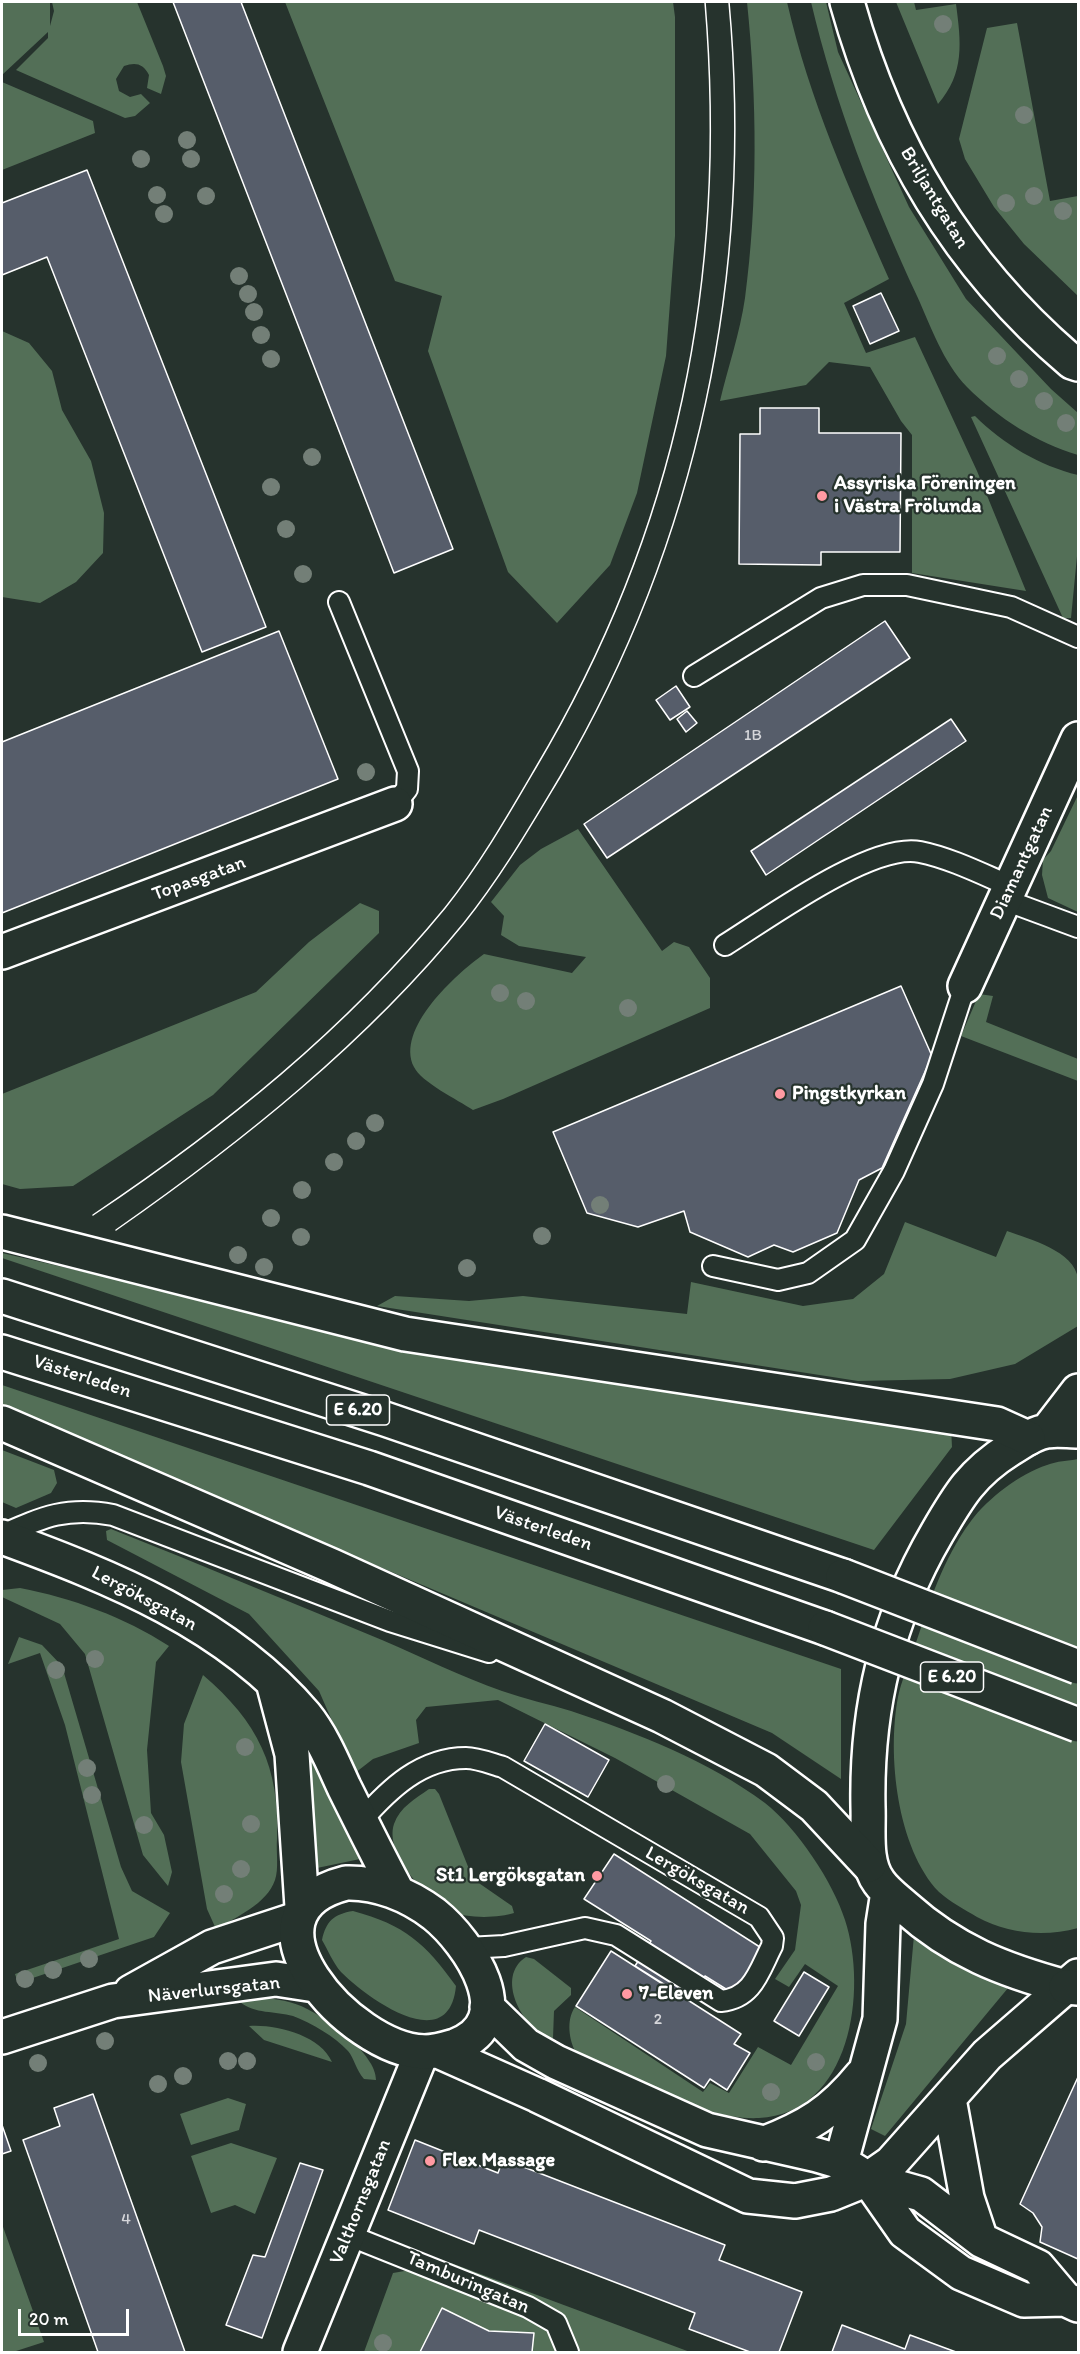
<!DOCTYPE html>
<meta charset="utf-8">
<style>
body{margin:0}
#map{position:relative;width:1080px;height:2354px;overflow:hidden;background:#26332d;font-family:Itim,sans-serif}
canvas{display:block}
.frame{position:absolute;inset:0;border:3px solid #fff;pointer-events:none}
.scale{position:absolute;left:18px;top:2309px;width:111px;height:27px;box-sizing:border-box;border:3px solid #fff;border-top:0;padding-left:8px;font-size:18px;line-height:21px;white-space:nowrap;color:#fff;-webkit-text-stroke:4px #26332d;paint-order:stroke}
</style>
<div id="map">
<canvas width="1080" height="2354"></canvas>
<div class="frame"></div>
<div class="scale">20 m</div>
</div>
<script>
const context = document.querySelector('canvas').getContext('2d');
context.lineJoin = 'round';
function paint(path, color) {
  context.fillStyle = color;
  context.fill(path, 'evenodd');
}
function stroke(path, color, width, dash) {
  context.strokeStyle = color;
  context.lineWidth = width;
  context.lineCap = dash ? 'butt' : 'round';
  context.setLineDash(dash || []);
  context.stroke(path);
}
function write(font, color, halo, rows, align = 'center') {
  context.font = font + ' Itim,sans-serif';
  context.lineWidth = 4.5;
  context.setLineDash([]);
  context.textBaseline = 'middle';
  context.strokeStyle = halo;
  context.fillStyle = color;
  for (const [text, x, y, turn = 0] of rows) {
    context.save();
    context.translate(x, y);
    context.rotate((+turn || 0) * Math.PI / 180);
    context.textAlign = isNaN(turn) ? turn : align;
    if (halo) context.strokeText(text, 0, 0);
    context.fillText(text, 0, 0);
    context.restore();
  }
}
const green = new Path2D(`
 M2,2H50V26L54,11L52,2H137L163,66L166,76L161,94L147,88L149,75C143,63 135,62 124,66L116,79L119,91L130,97L141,94L150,103L135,116L125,118L16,70L48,38V32L2,75Z
 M285,2H673L675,17V236L666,356L637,493L610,565L557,623L508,572L428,351L442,296L395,281Z
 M747,2H787C810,102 848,185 889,279L844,303L866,353L915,337L977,471L1026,591L912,573V435L901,421L870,367L829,362L806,385L720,401C728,367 740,333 745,298C758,201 757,99 747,2Z
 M811,2H826L838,52L909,207L966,299L1051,389L1078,413V455C1036,442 999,419 967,387C943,362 931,327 917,296C873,201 835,104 811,2Z
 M896,2H914L916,10L956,4C961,42 965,73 938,104Z
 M1017,23L1050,201L1078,196V296L1024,244L994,207L965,159L959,139L987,28Z
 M2,82L93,121L95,133L2,170Z
 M2,331L29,343L52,371L62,410L91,461L104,513L103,553L76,582L40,603L2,597Z
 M975,416C1003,444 1040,466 1078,475V546L1071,618H1063L971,417Z
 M1078,795V912L1048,898L1042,875L1043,860L1051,851Z
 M578,829L662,951L674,942L689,947L710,978V1008L503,1099L473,1110C458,1100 421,1082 414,1067C395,1029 456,974 484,954L572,973L586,957L519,946L501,935L504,916L491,902L520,865L541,849Z
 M360,903L379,911V933L213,1095L73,1186L20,1189L2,1184V1094L256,992L309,942Z
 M979,994L993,996L986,1022L1078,1059V1081L961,1036Z
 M905,1222L996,1257L1007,1231C1029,1239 1075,1251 1078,1279C1080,1294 1079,1311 1078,1326L1015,1364L950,1379L858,1381L377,1306L395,1296L469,1301L523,1296L687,1314L691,1282L803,1306L853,1299L884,1274Z
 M2,1253L432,1352L951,1427L952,1447L874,1550L2,1258Z
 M2,1385L841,1669V1779L772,1733L2,1407Z
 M2,1450L54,1470L57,1483L51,1493L16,1508L2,1502Z
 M1078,1459V1928C1045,1937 1008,1934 977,1917C964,1909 950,1902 939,1892C897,1848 887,1755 898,1697C901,1681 909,1665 914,1649C929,1604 942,1560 971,1521C988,1498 1020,1474 1047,1465C1057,1461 1068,1461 1078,1459Z
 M111,1529C202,1565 292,1603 382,1640C422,1657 462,1677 502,1691C525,1699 548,1704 571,1711C637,1733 709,1761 765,1803C797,1828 833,1882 845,1920C868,1991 851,2113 759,2118C702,2121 629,2076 576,2053C569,2040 566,2020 575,2007L703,2092L710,2083L729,2093L758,2047L791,2065L838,1986L805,1964L789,1987L775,1979L795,1950L801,1905L796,1891L750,1834L615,1758L498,1700L426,1707L416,1720L419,1743L373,1759L355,1773L319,1691L249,1614L107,1540L106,1531Z
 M20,1588C72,1598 124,1617 169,1646L156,1662L147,1750L151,1813L164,1835L172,1872L168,1886L143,1855L85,1654L60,1624L2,1597V1590Z
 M19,1637L42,1645L62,1666L121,1867L132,1891L170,1913L154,1937L18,1983L15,1974L119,1939L65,1725L40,1653L8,1664Z
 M203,1675C258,1722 280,1767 277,1839C276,1851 279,1869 275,1880C267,1904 236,1917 216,1929L207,1909L181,1762L184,1724Z
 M298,1726L361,1857L360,1859L317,1868L313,1797Z
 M429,1789H435L439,1794L473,1879L512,1906L514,1913C500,1918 465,1919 451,1911C427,1899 384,1854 394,1824C400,1807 415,1799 429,1789Z
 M353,1911C405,1925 425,1943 456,1986C449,2058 367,1998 341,1972C333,1963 328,1950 322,1940C326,1921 334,1914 353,1911Z
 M915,1924L1013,1982L885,2136L871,2129L906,2024Z
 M526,1957L534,1959L571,1988V1995L554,2011L553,2038L548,2039C522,2026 495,1977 526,1957Z
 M255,1997C270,1998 287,2000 301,2006C324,2016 377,2054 376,2080L364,2079C356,2070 354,2058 348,2051C335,2037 312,2023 293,2016C276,2011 254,2014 240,2002L241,1998Z
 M249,2026C276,2024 320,2035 332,2062L264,2040Z
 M228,2098L246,2104L239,2130L191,2145L180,2114Z
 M231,2143L277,2158L255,2214L235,2205L211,2213L191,2156Z
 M2,2224L44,2342L13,2352H2Z
 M451,2263L690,2352H364L393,2273Z`);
const building = new Path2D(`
 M173,2H241L453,549L394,573Z
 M87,170L266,627L202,652L47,257L2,275V203Z
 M881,293L899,331L870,344L853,306Z
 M760,408H819V433H901L900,552H821V565L739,564L740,434H760Z
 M885,621L910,658L607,858L584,824Z
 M279,631L338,779L2,913V742Z
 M676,686L690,707L670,720L656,700Z
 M687,711L697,723L686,732L677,719Z
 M951,719L966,741L766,875L751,851Z
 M901,986L932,1056L882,1168L859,1180L837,1233L793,1252L774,1245L748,1257L690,1232L684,1211L638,1227L587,1213L553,1132Z
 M545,1724L609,1760L588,1797L524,1761Z
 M614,1854L763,1949L734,1994L705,1976L689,2000L635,1966L651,1941L584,1899Z
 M611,1951L741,2034L734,2044L750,2053L727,2090L710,2079L704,2088L576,2006Z
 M804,1972L829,1987L799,2036L774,2021Z
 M1078,2077V2259L1040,2242L1042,2227L1033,2213L1020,2204Z
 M93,2094L185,2352H98L23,2140L60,2126L54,2108Z
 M2,2125L11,2151L2,2154Z
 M415,2140L498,2173L503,2159L725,2245L719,2260L802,2292L779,2352H750L689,2329L695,2313L479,2230L474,2244L388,2210Z
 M300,2163L323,2170L262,2338L226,2325L253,2255L265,2257Z
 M442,2308L489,2331L534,2333L532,2352H420Z
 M842,2325L905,2349L910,2335L956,2352H832Z`);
const lane = new Path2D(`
 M339,602L408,771L407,789L395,804
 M694,676L821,598L863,585H907L1011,607L1078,637
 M1005,900L1078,927
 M725,945C767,919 872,842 920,852C950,858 982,874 1010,886
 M713,1266L778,1280L808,1273L855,1240L894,1171L933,1084L965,986
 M2,1535C43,1517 68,1506 113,1515L390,1621L489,1652
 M361,1821C389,1789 421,1758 466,1758C478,1758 492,1764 503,1767L759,1917L773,1938L772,1946C759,1971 753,1998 721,2001L616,1935L585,1928L504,1946L467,1948
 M348,2235L528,2307L556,2323L568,2352`);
const street = new Path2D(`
 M847,2C887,145 958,265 1072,362L1078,364
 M2,952L395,804
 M965,986L1078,739
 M131,1992L212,1947L297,1919
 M2,2037L113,2001L276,1979L315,1985
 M300,2352L422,2052`);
const secondary = new Path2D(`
 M1048,1430L1078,1391
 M2,1537C111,1577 227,1623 305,1715C322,1736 333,1763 344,1787C362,1823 379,1858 398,1893
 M274,1686L292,1754L302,1907
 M346,1883C377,1882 409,1895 434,1914C469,1942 523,2021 455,2046C445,2049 434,2052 424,2052C350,2050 228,1913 346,1883Z
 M1066,1987C1003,1970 954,1951 905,1907C896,1899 886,1892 879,1882C864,1862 869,1831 868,1807C866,1708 887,1619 937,1533C959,1495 972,1473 1010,1449C1022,1442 1033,1433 1047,1431C1057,1429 1068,1431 1078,1431
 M487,2007L526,2045L556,2062L707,2130L817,2155L841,2162L868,2179L921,2194L981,2240L1038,2267L1065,2299L1078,2305
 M438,2051L537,2095L748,2196L795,2201L831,2194L868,2179L891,2163L987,2055L1078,1976
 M949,2099L967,2198L981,2240
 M763,2144C807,2127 832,2112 862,2075
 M841,2162L880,2019L883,1924L888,1892
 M868,2179L905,2232L961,2273L1024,2300L1065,2299`);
const highway = new Path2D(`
 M2,1232L405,1334L997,1424L1028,1438
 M2,1296L385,1419L843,1576
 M2,1352L369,1468L825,1628
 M2,1423L332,1566L662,1716L766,1770L814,1806L869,1865
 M1066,1987L1078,1988`);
const tram = new Path2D(`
 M93,1215C224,1127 344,1031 445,908C480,864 507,817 535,769C678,529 728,278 705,2
 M116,1230C242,1142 366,1043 464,923C501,877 530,827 560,777C698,541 754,273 729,2`);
const highwayBridge = new Path2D(`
 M843,1576L1078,1667
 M825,1628L1078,1725`);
const trees = [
 [943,24],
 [1024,115],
 [187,140],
 [141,159],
 [191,159],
 [157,195],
 [206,196],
 [1034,196],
 [1006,203],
 [1063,211],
 [164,214],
 [239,276],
 [248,294],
 [254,312],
 [261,335],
 [997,356],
 [271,359],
 [1019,379],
 [1044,401],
 [1066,423],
 [312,457],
 [271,487],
 [286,529],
 [303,574],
 [366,772],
 [500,993],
 [526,1001],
 [628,1008],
 [375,1123],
 [356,1141],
 [334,1162],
 [302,1190],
 [600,1205],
 [271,1218],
 [542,1236],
 [301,1237],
 [238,1255],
 [264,1267],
 [467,1268],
 [95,1659],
 [56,1670],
 [245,1747],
 [87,1768],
 [666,1784],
 [92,1795],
 [251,1824],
 [144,1825],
 [241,1869],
 [224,1894],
 [89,1959],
 [53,1970],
 [25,1979],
 [105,2041],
 [228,2061],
 [247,2061],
 [816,2062],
 [38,2063],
 [183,2076],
 [158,2084],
 [771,2092],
 [383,2343]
];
const markers = [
 [822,496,6,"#ff9aa2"],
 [780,1094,6,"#ff9aa2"],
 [597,1876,6,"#ff9aa2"],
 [627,1994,6,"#ff9aa2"],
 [430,2161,6,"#ff9aa2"]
];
const numberNames = [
 ["1B",753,736],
 ["2",658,2020],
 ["4",126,2220]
];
const shields = [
 [358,1410,63],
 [952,1677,63]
];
const shieldNames = [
 ["E 6.20",358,1410],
 ["E 6.20",952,1677]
];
const streetNames = [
 ["Briljantgatan",934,198,59],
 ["Diamantgatan",1022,863,-65],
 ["Topasgatan",199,879,-20],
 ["Västerleden",82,1377,18],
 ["Västerleden",543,1529,19],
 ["Lergöksgatan",144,1599,28],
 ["Lergöksgatan",697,1881,30],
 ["Näverlursgatan",214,1990,-6],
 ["Valthornsgatan",361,2202,-68],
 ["Tamburingatan",468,2283,23]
];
const poiNames = [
 ["Assyriska Föreningen",834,484],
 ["i Västra Frölunda",834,507],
 ["Pingstkyrkan",792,1094],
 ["St1 Lergöksgatan",585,1876,"right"],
 ["7-Eleven",639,1994],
 ["Flex Massage",442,2161]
];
paint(green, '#536f57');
paint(building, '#565d6a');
stroke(building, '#fff', 1.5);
stroke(lane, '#fff', 24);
stroke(street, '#fff', 38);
stroke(secondary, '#fff', 38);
stroke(highway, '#fff', 38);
stroke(lane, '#26332d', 20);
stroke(street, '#26332d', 33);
stroke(secondary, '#26332d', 33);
stroke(highway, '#26332d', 33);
stroke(tram, '#fff', 1.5);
stroke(highwayBridge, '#fff', 38, []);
stroke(highwayBridge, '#26332d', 33);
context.fillStyle = '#737f77';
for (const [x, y] of trees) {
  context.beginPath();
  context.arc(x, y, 9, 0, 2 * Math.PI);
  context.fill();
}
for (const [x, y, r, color] of markers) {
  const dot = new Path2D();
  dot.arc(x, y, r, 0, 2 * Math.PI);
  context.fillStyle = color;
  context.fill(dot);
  stroke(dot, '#26332d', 2);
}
write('16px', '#d5d6da', null, numberNames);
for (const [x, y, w] of shields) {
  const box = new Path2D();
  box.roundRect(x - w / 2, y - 15, w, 30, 4.5);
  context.fillStyle = '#26332d';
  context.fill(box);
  stroke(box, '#fff', 1.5);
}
write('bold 18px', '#fff', null, shieldNames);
write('20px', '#fff', '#26332d', streetNames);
write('bold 20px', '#fff', '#26332d', poiNames, 'left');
</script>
